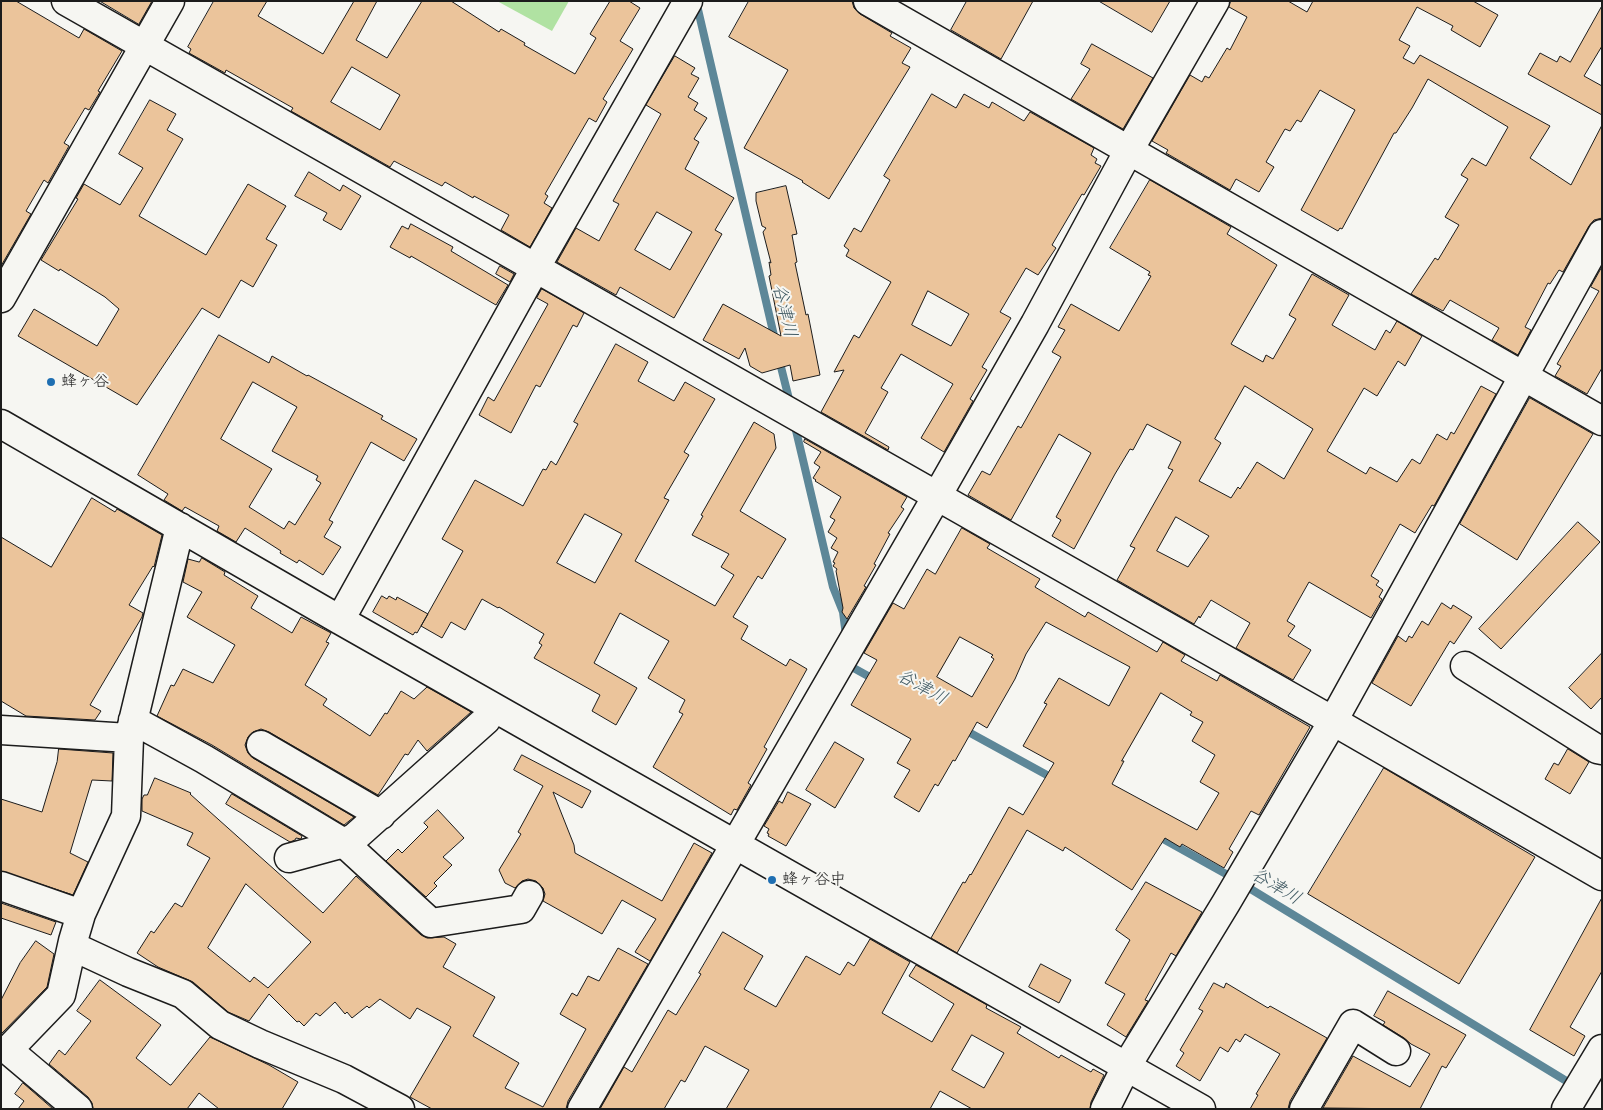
<!DOCTYPE html>
<meta charset="utf-8">
<style>
body{margin:0}
#map{position:relative;width:1603px;height:1110px;overflow:hidden;background:#f6f6f2;font-family:Sriracha,sans-serif}
canvas{display:block}
.frame{position:absolute;inset:0;border:2px solid #1c1c1c;pointer-events:none}
</style>
<div id="map">
<canvas width="1603" height="1110"></canvas>
<div class="frame"></div>
</div>
<script>
const context = document.querySelector('canvas').getContext('2d');
context.lineJoin = 'round';
function paint(path, color) {
  context.fillStyle = color;
  context.fill(path, 'evenodd');
}
function stroke(path, color, width, dash) {
  context.strokeStyle = color;
  context.lineWidth = width;
  context.lineCap = dash ? 'butt' : 'round';
  context.setLineDash(dash || []);
  context.stroke(path);
}
function write(font, color, halo, rows, align = 'center') {
  context.font = font + ' Sriracha,"Klee One",sans-serif';
  context.lineWidth = 4;
  context.setLineDash([]);
  context.textBaseline = 'middle';
  context.strokeStyle = halo;
  context.fillStyle = color;
  for (const [text, x, y, turn = 0] of rows) {
    context.save();
    context.translate(x, y);
    context.rotate((+turn || 0) * Math.PI / 180);
    context.textAlign = isNaN(turn) ? turn : align;
    if (halo) context.strokeText(text, 0, 0);
    context.fillText(text, 0, 0);
    context.restore();
  }
}
const green = new Path2D(`
 M497,1H569L552,31Z`);
const stream = new Path2D(`
 M696,1L775,340
 M779,359L790,403
 M794,422L833,587L843,612L846,636
 M850,660V666L877,681
 M963,729L1056,780
 M1156,835L1226,874L1568,1082`);
const building = new Path2D(`
 M1,1H16L79,38L84,29L122,51L98,91L100,92L89,110L85,108L64,143L69,146L48,183L44,180L26,211L31,214L1,266Z
 M100,1H152L139,24Z
 M214,1H267L258,16L323,54L354,1H377L356,40L387,58L422,1H451L499,32L501,29L525,43L524,45L575,74L596,38L590,34L610,1H629L640,8L620,41L633,49L603,99L607,102L596,122L589,118L545,194L548,196L544,203L552,208L530,247L501,230L509,215L474,196L473,198L445,182L442,186L394,161L390,167L291,111L293,108L226,70L225,73L189,53L191,49L188,47ZM352,67L400,95L380,130L331,102Z
 M749,1H852L854,8L860,14L892,33L890,36L911,48L902,63L910,67L829,199L802,182L803,181L744,148L788,70L729,37Z
 M967,1H1033L1001,59L951,30Z
 M1099,1H1170L1152,32Z
 M1231,1H1288L1307,12L1313,1H1473L1498,15L1480,47L1451,30L1453,26L1417,7L1399,40L1410,46L1403,58L1414,64L1420,55L1550,126L1530,158L1571,185L1602,125V218L1594,220L1589,226L1563,272L1559,270L1550,284L1548,283L1525,327L1531,330L1518,355L1492,340L1499,328L1450,300L1443,311L1411,294L1435,258L1438,260L1459,225L1445,217L1468,179L1461,175L1472,158L1486,166L1508,127L1428,79L1412,108L1396,133H1394L1342,229L1340,228L1338,231L1301,210L1355,110L1320,90L1301,122L1297,120L1290,131L1285,129L1266,162L1274,167L1259,192L1236,179L1230,190L1166,153L1168,150L1152,141L1190,75L1202,82L1205,76L1209,78L1227,48L1230,50L1247,17L1229,7Z
 M1602,6V46L1584,76L1602,86V115L1528,74L1540,53L1557,62L1560,56L1570,62Z
 M1092,44L1153,78L1123,129L1071,99L1090,69L1081,64Z
 M675,56L695,68L691,74L699,78L688,97L698,103L694,110L707,118L694,139L699,142L685,169L734,198L715,230L722,234L674,318L620,287L616,295L557,262L576,228L599,241L619,204L613,201L661,114L646,105ZM657,212L692,232L670,270L635,250Z
 M932,94L956,108L964,94L989,108L992,102L1024,121L1030,112L1094,148L1091,155L1097,159L1095,163L1101,166L1084,195L1082,194L1052,245L1056,248L1038,275L1026,268L1000,312L1011,318L982,367L987,370L970,399L973,401L944,452L921,438L953,384L901,354L881,388L888,392L865,433L889,447L888,450L821,412L844,370L834,372L854,335L859,338L891,282L846,256L849,250L844,246L854,228L861,232L890,180L884,176ZM928,291L969,314L951,346L912,325Z
 M150,100L176,114L167,130L183,139L139,216L206,255L248,184L286,206L266,239L277,245L253,287L241,280L219,318L202,308L137,405L18,336L34,309L97,346L119,309L105,297L60,269L59,271L41,260L78,199L76,198L84,184L120,205L143,168L119,154Z
 M309,172L340,191L343,185L361,196L341,230L323,220L327,213L295,196Z
 M1150,180L1231,227L1227,234L1277,265L1231,344L1263,362L1266,355L1273,359L1296,319L1289,315L1312,274L1349,295L1332,325L1375,350L1386,330L1390,333L1397,321L1422,336L1405,366L1398,361L1377,396L1364,388L1327,451L1366,474L1370,467L1397,482L1412,459L1420,464L1437,434L1447,440L1451,432L1454,434L1481,386L1496,394L1434,506L1432,505L1415,533L1400,524L1371,576L1379,581L1376,585L1383,590L1379,597L1382,599L1371,618L1309,582L1287,621L1295,626L1288,636L1311,650L1293,680L1236,648L1250,623L1211,600L1200,618L1199,616L1194,624L1117,580L1135,548L1130,546L1173,470L1168,468L1181,442L1147,424L1133,450L1130,449L1115,474L1074,549L1052,536L1061,520L1056,517L1091,453L1059,434L1011,520L968,495L982,471L990,475L1018,426L1021,428L1061,357L1052,352L1065,330L1058,327L1071,304L1119,331L1151,276L1148,275L1150,272L1110,248ZM1245,386L1313,429L1284,479L1257,462L1240,489L1238,487L1231,498L1199,481L1221,443L1215,439ZM1176,517L1209,536L1188,567L1157,551Z
 M786,186L797,234L792,235L797,262L795,263L806,315L808,314L820,375L793,381L790,365L762,373L750,366L745,348L739,359L703,340L723,304L781,336L769,276L771,275L769,262L771,263L763,232L766,228L762,226L756,201V193Z
 M411,224L453,247L451,251L508,285L496,305L411,256L410,258L390,247L402,226L408,229Z
 M500,266L514,274L510,282L496,274Z
 M1602,267V368L1587,394L1555,376L1561,366L1557,364L1599,291L1591,287Z
 M542,289L584,313L577,327L573,325L540,387L536,385L511,433L479,415L488,397L494,401L548,304L537,298Z
 M219,335L269,363L272,356L307,376L308,375L383,416L381,419L417,439L404,461L371,442L329,520L333,522L324,537L341,547L323,575L299,560L297,563L280,553L281,551L245,528L236,542L217,531L219,526L185,507L182,511L164,500L168,494L138,475ZM253,382L297,407L272,451L318,476L316,480L321,483L295,525L289,521L284,529L249,507L272,469L221,439Z
 M616,344L648,362L638,381L674,401L685,382L715,399L684,452L689,455L664,498L669,500L635,561L715,606L734,575L721,567L729,554L692,535L703,516L701,515L754,422L774,434L776,448L740,511L786,539L762,579L758,576L733,617L748,626L741,639L786,666L790,659L807,669L764,747L767,749L748,783L751,785L737,810L734,809L731,815L653,767L683,714L679,712L685,700L648,678L669,641L620,613L594,663L637,688L616,725L592,711L600,695L534,658L542,645L539,643L544,634L499,607L498,608L482,599L465,630L451,622L442,638L421,626L463,551L442,539L475,480L523,506L543,469L546,470L551,461L556,465L578,424L574,422ZM585,514L622,534L595,583L557,563Z
 M1530,398L1593,434L1517,560L1460,524Z
 M805,439L907,497L901,507L904,509L888,533L890,534L874,564L876,565L864,586L866,587L847,619L842,612L843,608L836,571L837,569L833,566L835,563L833,562L838,552L831,548L837,538L828,532L835,520L830,517L841,497L815,481L816,480L813,478L820,467L814,463L821,452L804,442Z
 M92,498L115,512L117,509L162,535L154,567L153,566L129,605L143,613L142,617L90,705L101,711L95,720L26,716L1,701V537L51,567Z
 M1578,522L1600,542L1501,649L1479,629Z
 M962,528L990,544L987,548L1040,579L1035,587L1085,617L1088,612L1157,652L1163,642L1185,655L1181,661L1217,681L1220,675L1310,727L1259,815L1251,811L1229,849L1233,852L1224,868L1182,844L1180,847L1165,838L1132,890L1065,847L1063,851L1027,830L957,953L931,938L963,882L965,883L970,874L971,875L1009,807L1023,815L1054,763L1023,746L1047,704L1044,703L1059,678L1109,706L1130,667L1046,622L1026,654L1015,679L987,728L977,722L955,761L953,760L938,786L935,784L919,812L894,797L910,770L897,763L911,739L851,705L877,660L864,653L893,603L904,609L927,569L935,574ZM960,637L993,655L991,657L994,659L972,697L937,677ZM1161,693L1192,712L1190,715L1203,722L1192,741L1215,755L1200,782L1219,793L1197,830L1112,784L1124,761H1122Z
 M202,558L225,572L224,575L258,596L251,608L292,633L301,617L331,633L326,642L329,643L305,685L327,699L323,705L370,736L385,713L387,714L401,691L414,699L427,687L471,712L427,751L418,740L408,755L405,754L378,795L269,732L261,729L253,732L248,737L245,745L248,753L253,758L354,817L344,825L212,745L157,716L171,685L174,686L183,669L213,683L235,645L187,617L202,592L183,582L188,559L199,562Z
 M382,596L387,599L389,596L396,600L397,597L428,614L417,633L415,632L413,635L373,612Z
 M1442,603L1451,609L1453,605L1472,617L1454,644L1450,641L1411,706L1372,683L1398,636L1406,642L1409,636L1412,638L1422,621L1428,625Z
 M1602,653V697L1591,709L1569,688Z
 M835,742L864,759L835,808L806,790Z
 M59,749L113,753L112,781L92,780L70,853L88,862L73,895L1,871V799L42,812L57,762Z
 M1568,749L1589,762L1570,794L1545,779L1554,763L1558,765Z
 M522,755L591,791L582,808L553,792L574,845L575,853L662,901L694,843L712,853L650,961L635,952L656,919L622,900L602,934L543,901L545,894L543,888L536,881L528,879L522,881L515,888L505,883L499,870L521,834L518,832L543,786L514,770Z
 M1384,768L1535,857L1459,984L1308,894Z
 M155,778L191,793L190,794L323,913L356,876L421,935L427,938L444,937L456,944L443,967L495,997L473,1036L519,1063L505,1088L543,1107L586,1029L560,1014L572,993L577,996L588,976L599,981L618,948L648,964L568,1101L566,1109H432L410,1097L451,1027L417,1008L410,1019L380,999L369,1008L367,1006L352,1018L347,1012L345,1014L335,1002L320,1016L316,1013L304,1026L299,1021L297,1022L269,994L249,1021L228,1012L193,982L158,967L137,953L151,931L154,933L175,903L182,907L210,858L187,845L193,833L142,811V799L144,795H147ZM246,884L311,942L268,988L254,977L250,982L208,948Z
 M788,792L811,804L786,846L768,836L769,834L767,833L769,829L764,826L779,801L782,803Z
 M232,794L302,836L301,839L296,838L295,840L290,842L226,804Z
 M438,810L464,838L443,857L452,865L434,883L437,886L426,897L386,861L398,849L402,853L428,827L424,823Z
 M1146,882L1202,912L1176,956L1171,953L1145,1000L1148,1001L1126,1037L1107,1025L1125,994L1105,983L1130,940L1116,930Z
 M1602,898V971L1570,1027L1585,1036L1574,1056L1530,1030Z
 M1,903L56,922L51,935L1,918Z
 M723,932L763,956L744,989L776,1007L806,956L840,975L848,962L854,966L870,939L910,962L882,1013L932,1042L954,1004L909,976L916,965L987,1005L986,1008L1021,1027L1017,1033L1059,1058L1061,1055L1091,1072L1093,1069L1104,1075L1091,1102L1090,1109H972L940,1091L930,1109H726L749,1070L705,1046L685,1082L681,1080L664,1109H600L624,1067L632,1072L668,1010L676,1015L701,974L699,973ZM972,1035L1004,1053L984,1088L952,1070Z
 M36,941L54,954L47,987L1,1034V1000L20,963Z
 M1041,964L1071,980L1059,1003L1029,987Z
 M100,980L161,1025L136,1058L170,1085H171L210,1037L269,1065L298,1082L282,1109H219L199,1093L187,1109H93L92,1103L88,1097L49,1064L59,1050L65,1055L91,1021L77,1011Z
 M1214,983L1224,988L1226,983L1268,1008L1270,1006L1327,1038L1290,1101L1288,1109H1250L1258,1095L1256,1094L1280,1054L1245,1034L1240,1042L1236,1039L1228,1052L1220,1047L1200,1081L1176,1066L1184,1053L1180,1050L1203,1011L1199,1009Z
 M1388,991L1466,1035L1446,1068L1442,1066L1420,1109L1323,1108L1353,1056L1410,1087L1430,1054L1411,1044L1404,1038L1383,1025L1385,1022L1374,1016Z
 M23,1083L53,1109H18L24,1101L15,1094Z`);
const minor = new Path2D(`
 M66,1L1333,721L1602,876
 M868,1L1602,421
 M1,298L170,1
 M1,424L340,620L1201,1109
 M340,620L536,267L688,1
 M1465,666L1597,749L1602,750
 M133,720L204,759L344,843L431,923L521,909L529,895
 M1,730L129,738
 M261,745L381,815
 M289,858L344,843L355,837L486,720L493,707
 M1,886L81,914
 M72,946L128,972L183,994L220,1025L260,1044L344,1079L400,1109
 M78,1109L8,1050L61,995L73,941L81,914L126,816L129,738L180,527
 M582,1109L937,496L1035,324L1129,150L1215,1
 M1105,1109L1126,1067L1226,903L1333,721L1602,234
 M1304,1109L1353,1024L1396,1051
 M1566,1109L1602,1049`);
const markers = [
 [51,382,5,"#1f6fb2"],
 [772,880,5,"#1f6fb2"]
];
const poiNames = [
 ["蜂ヶ谷",61,382],
 ["蜂ヶ谷中",782,880]
];
const waterNames = [
 ["谷津川",784,311,77],
 ["谷津川",922,688,29],
 ["谷津川",1276,887,31]
];
paint(green, '#b0e2a2');
stroke(stream, '#5d8798', 8);
paint(building, '#ebc49b');
stroke(building, '#1c1c1c', 1);
stroke(minor, '#1c1c1c', 31);
stroke(minor, '#f6f6f2', 28);
for (const [x, y, r, color] of markers) {
  const dot = new Path2D();
  dot.arc(x, y, r, 0, 2 * Math.PI);
  context.fillStyle = color;
  context.fill(dot);
  stroke(dot, '#f6f6f2', 2);
}
write('16px', '#1c1c1c', '#f6f6f2', poiNames, 'left');
write('italic 18px', '#425b64', '#f6f6f2', waterNames);
</script>
